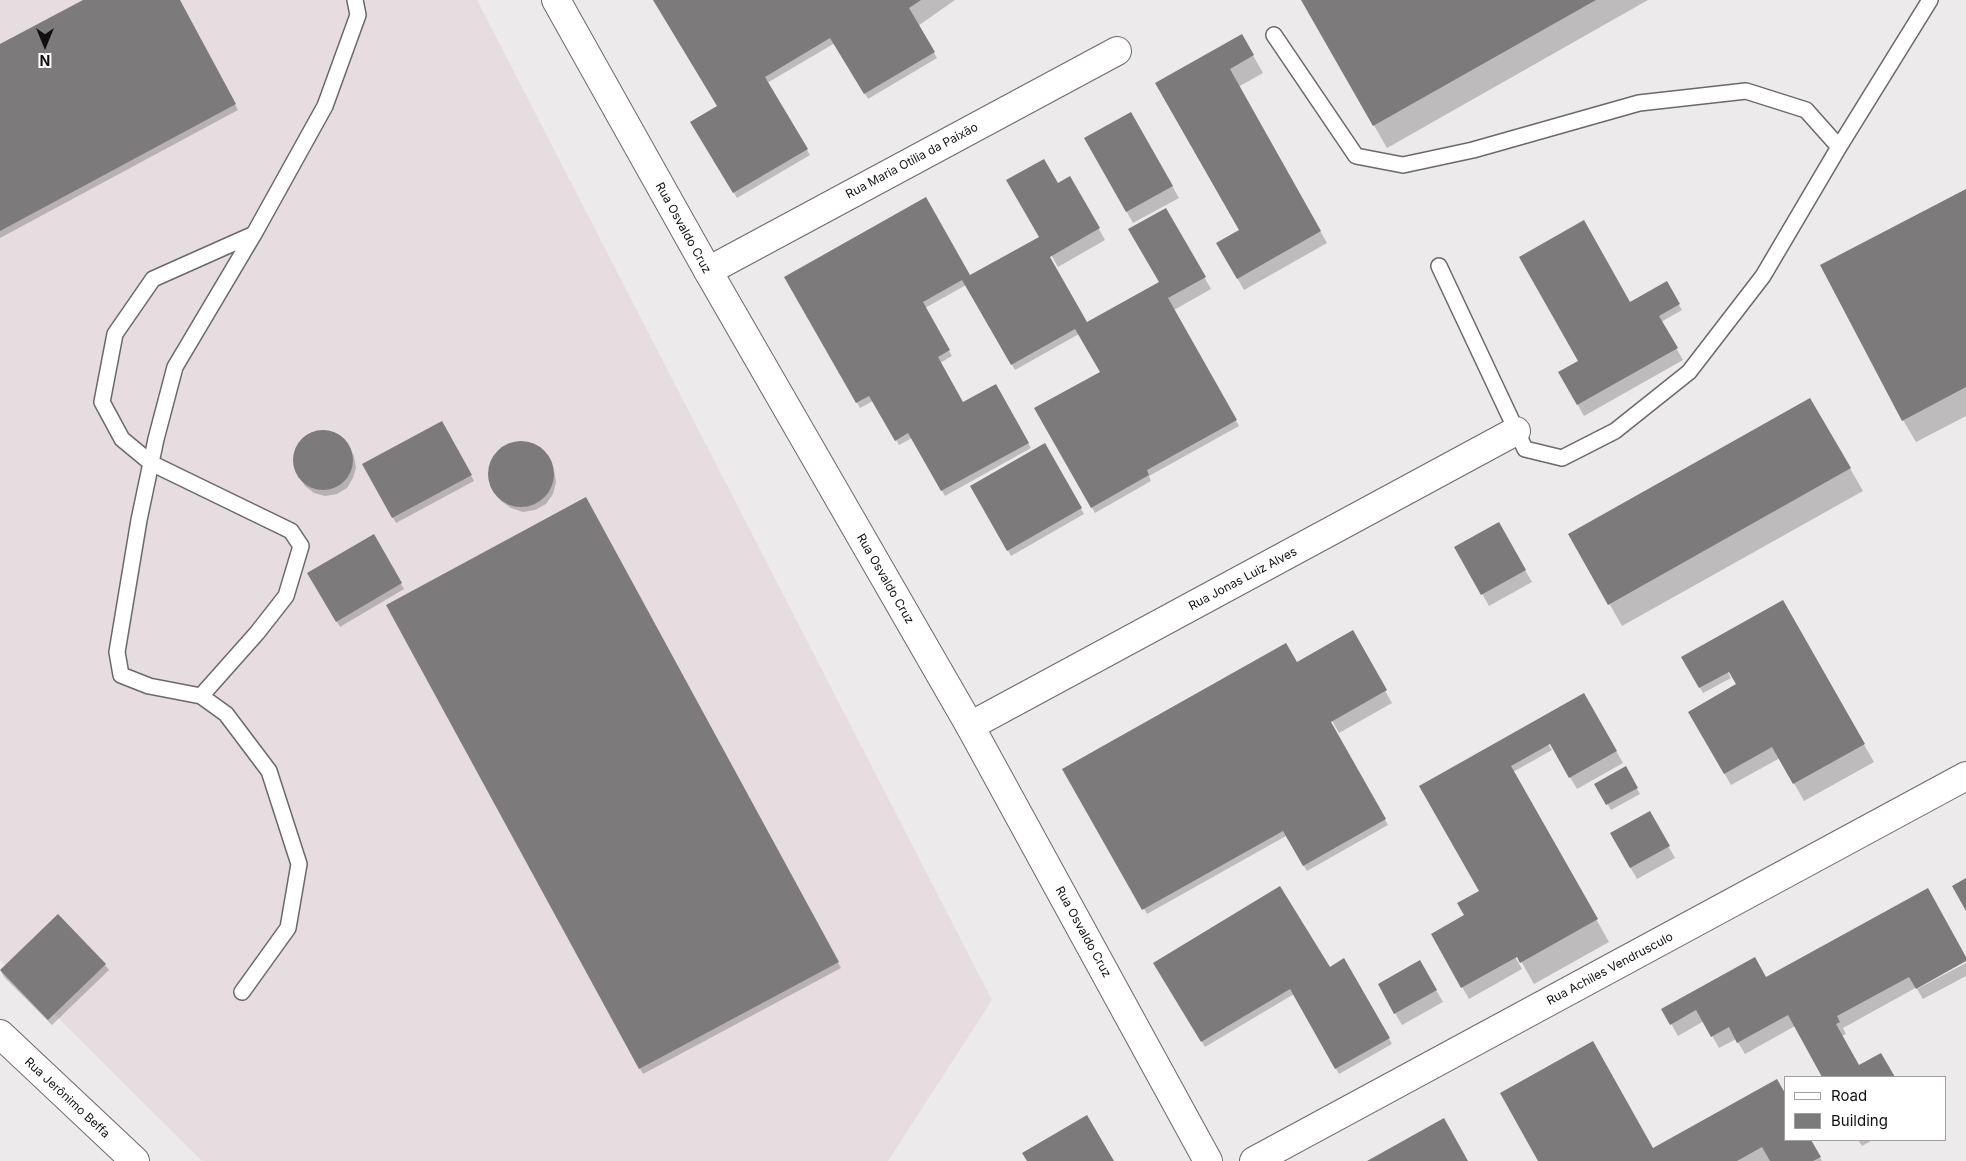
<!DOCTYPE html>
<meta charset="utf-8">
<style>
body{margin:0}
#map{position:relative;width:1966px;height:1161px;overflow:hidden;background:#edeaeb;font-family:Inter,sans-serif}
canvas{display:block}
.legend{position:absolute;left:1784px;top:1076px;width:162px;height:65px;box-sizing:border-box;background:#fff;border:1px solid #a09f9f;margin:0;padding:6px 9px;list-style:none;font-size:15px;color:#111010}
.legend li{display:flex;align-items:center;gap:10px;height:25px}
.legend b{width:25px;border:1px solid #a09f9f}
.north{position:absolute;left:20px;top:20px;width:50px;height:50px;-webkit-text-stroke:4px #fff;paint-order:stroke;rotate:180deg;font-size:14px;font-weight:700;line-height:20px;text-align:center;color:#111010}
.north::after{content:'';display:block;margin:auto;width:18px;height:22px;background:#111010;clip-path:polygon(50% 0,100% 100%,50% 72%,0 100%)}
</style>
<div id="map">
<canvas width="1966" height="1161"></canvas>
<ul class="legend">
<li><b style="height:6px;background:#fff"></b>Road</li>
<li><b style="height:14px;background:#7d7a7b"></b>Building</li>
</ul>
<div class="north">N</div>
</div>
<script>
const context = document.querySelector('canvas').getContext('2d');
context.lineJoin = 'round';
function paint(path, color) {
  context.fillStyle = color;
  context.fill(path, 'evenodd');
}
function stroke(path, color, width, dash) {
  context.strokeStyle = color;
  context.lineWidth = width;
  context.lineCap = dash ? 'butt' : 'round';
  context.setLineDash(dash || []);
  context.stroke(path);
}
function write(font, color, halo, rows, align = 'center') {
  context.font = font + ' Inter,sans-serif';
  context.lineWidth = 4.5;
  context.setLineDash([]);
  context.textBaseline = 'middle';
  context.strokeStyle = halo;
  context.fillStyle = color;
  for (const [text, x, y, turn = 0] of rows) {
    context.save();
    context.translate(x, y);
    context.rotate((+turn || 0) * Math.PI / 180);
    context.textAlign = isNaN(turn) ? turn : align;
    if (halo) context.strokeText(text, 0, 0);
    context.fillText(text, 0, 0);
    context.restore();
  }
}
const built = new Path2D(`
 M0,0H477L992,1000L888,1161H202L0,960Z`);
const shadow = new Path2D(`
 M85,0H178L238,110L0,238V46Z
 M654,0H955L918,26L937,58L868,99L835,43L767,83L810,155L737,198L692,123L718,107Z
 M1302,0H1648L1387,148Z
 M1242,36L1263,73L1238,87L1327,243L1244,290L1218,243L1241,230L1157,84Z
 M1131,113L1179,198L1133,223L1085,138Z
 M1070,177L1105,240L1058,267L1008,181L1057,184Z
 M1966,190V416L1916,442L1903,420Z
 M1165,209L1211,289L1174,310L1239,426L1149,476L1151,481L1095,513L1035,408L1101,372L1079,334L1015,370L966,285L925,308L952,356L940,363L963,404L995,386L1031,448L945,496L912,438L899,445L873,401L860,408L786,277H970L1086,323L1160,282Z
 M1666,283L1682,310L1661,322L1683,360L1584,416L1560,373L1580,362L1629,303Z
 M1810,399L1863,491L1622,626L1570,534Z
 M442,422L474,481L396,523L364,464Z
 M324,431L335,434L344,440L354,456L356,468L353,478L347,488L337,494L325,496L314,493L305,486L295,470L293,459L296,448L302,439L312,433Z
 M522,442L535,445L545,453L554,470L556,482L553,494L546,504L535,510L523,512L511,508L501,501L490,484L489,472L492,460L499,450L510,444Z
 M1044,445L1084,514L1011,556L972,486Z
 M585,498L841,968L643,1074L388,605Z
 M1498,524L1532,582L1489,606L1456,547Z
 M373,536L404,589L340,627L309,574Z
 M1782,601L1874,762L1804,801L1780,758L1731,785L1690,712L1744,701L1724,659L1722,661L1731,678L1703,693L1683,657Z
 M1359,644L1392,703L1339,733L1330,717L1328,718L1388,825L1307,871L1286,836L1147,914L1064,769L1297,664Z
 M1584,695L1623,763L1577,789L1546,736L1544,737L1552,750L1513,772L1609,942L1534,984L1421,786Z
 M1625,768L1640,794L1611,810L1596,785Z
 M1649,812L1675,858L1637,879L1611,834Z
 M1478,892L1522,969L1469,999L1432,935L1465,916Z
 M58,916L105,965L109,970L52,1025L4,977L1,971Z
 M1344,960L1392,1044L1339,1074L1294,994L1205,1047L1154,963L1329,968Z
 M1966,960L1843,1028L1846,1034L1842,1036L1859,1066L1881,1054L1894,1077H1823L1795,1026L1745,1054L1736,1039L1719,1048L1704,1021L1678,1036L1663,1009L1766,978Z
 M1420,962L1443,1002L1402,1025L1379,985Z
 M1966,963V976L1923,999L1917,989Z
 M1785,1140H1810L1822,1161H1540L1653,1150Z
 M1858,1140H1873L1862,1146Z`);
const building = new Path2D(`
 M83,0H180L236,104L0,231V44Z
 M653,0H921L909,8L935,52L864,94L830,38L765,77L808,149L733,193L690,122L717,106Z
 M1301,0H1596L1373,126Z
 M1242,34L1254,55L1230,69L1321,231L1237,279L1216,243L1239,230L1155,83Z
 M1131,112L1173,186L1126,212L1084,138Z
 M1044,159L1058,183L1070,176L1100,228L1050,257L1087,322L1159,282L1128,229L1166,208L1206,277L1168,298L1237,420L1147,470L1149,475L1091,508L1034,408L1100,372L1075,329L1011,365L962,280L923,302L950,350L938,357L963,402L996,384L1029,443L941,491L908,433L895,441L869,396L856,403L784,277L926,197L970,275L1039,237L1006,180Z
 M1966,189V387L1902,421L1820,265Z
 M1584,220L1630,302L1667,281L1680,304L1659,316L1678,348L1577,405L1558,372L1578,361L1519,257Z
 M1810,398L1851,468L1608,605L1568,534Z
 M442,421L472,475L392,518L362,464Z
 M293 460a30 30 0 1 1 60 0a30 30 0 1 1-60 0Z
 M488 474a33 33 0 1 1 66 0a33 33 0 1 1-66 0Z
 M1045,443L1082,508L1007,551L970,486Z
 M586,497L839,962L639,1069L386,605Z
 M1499,522L1526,570L1481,595L1454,547Z
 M374,534L402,583L336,622L307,573Z
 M1783,600L1865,744L1793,784L1772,747L1724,774L1688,712L1736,684L1729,672L1699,688L1681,657Z
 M1353,630L1387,690L1331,722L1386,819L1303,866L1283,831L1142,910L1062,769L1286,643L1297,662Z
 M1584,693L1617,751L1569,778L1550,744L1511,766L1598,919L1520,963L1517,957L1461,988L1431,934L1464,915L1457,903L1479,891L1419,786Z
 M1626,766L1638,788L1606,805L1594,784Z
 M1650,811L1670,846L1630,868L1610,833Z
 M1966,878V911L1952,886Z
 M1280,886L1330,967L1344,958L1390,1038L1335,1069L1290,989L1201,1042L1153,963Z
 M1928,888L1966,957V961L1916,989L1909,977L1837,1016L1840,1022L1836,1024L1859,1065L1881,1053L1895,1077H1822L1788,1015L1737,1043L1729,1027L1711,1037L1696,1010L1670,1025L1661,1009L1755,957L1766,977Z
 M58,914L106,964L48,1020L0,970Z
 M1420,960L1437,990L1394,1014L1378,984Z
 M1593,1041L1653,1148L1777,1079L1785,1093V1140H1811L1821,1157L1813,1161H1770L1762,1147L1737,1161H1538L1500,1093Z
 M1087,1115L1114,1161H1027L1022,1153Z
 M1444,1118L1468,1161H1367Z`);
const lane = new Path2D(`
 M1274,35L1356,156L1403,165L1473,150L1639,103L1746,91L1806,110L1839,147
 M1439,266L1525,449L1562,458L1615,431L1689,372L1763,276L1839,147L1930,0
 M201,696L257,633L286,596L301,546L291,531L151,463L122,439L102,402L115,334L153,279L254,234
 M242,992L288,928L299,864L269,771L226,714L201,696L149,686L121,675L117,652L139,520L156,439L175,367L254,234L325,106L358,15L355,0`);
const street = new Path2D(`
 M708,271L1117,51
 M970,726L1516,431
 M0,1034L135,1161
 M1254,1161L1966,776`);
const highway = new Path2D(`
 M556,0L708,271L970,726L1208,1161`);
const streetNames = [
 ["Rua Maria Otília da Paixão",912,161,-28],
 ["Rua Osvaldo Cruz",683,228,61],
 ["Rua Osvaldo Cruz",885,579,60],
 ["Rua Jonas Luiz Alves",1243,579,-28],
 ["Rua Osvaldo Cruz",1083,932,61],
 ["Rua Achiles Vendrusculo",1610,969,-28],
 ["Rua Jerônimo Beffa",67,1098,43]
];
paint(built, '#e7dce0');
paint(shadow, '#0003');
paint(building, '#7d7a7b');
stroke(lane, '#6b6869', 18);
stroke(street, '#6b6869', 30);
stroke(highway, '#6b6869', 30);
stroke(lane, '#fff', 15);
stroke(street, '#fff', 28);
stroke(highway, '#fff', 28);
write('12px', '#111010', '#fff', streetNames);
</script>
